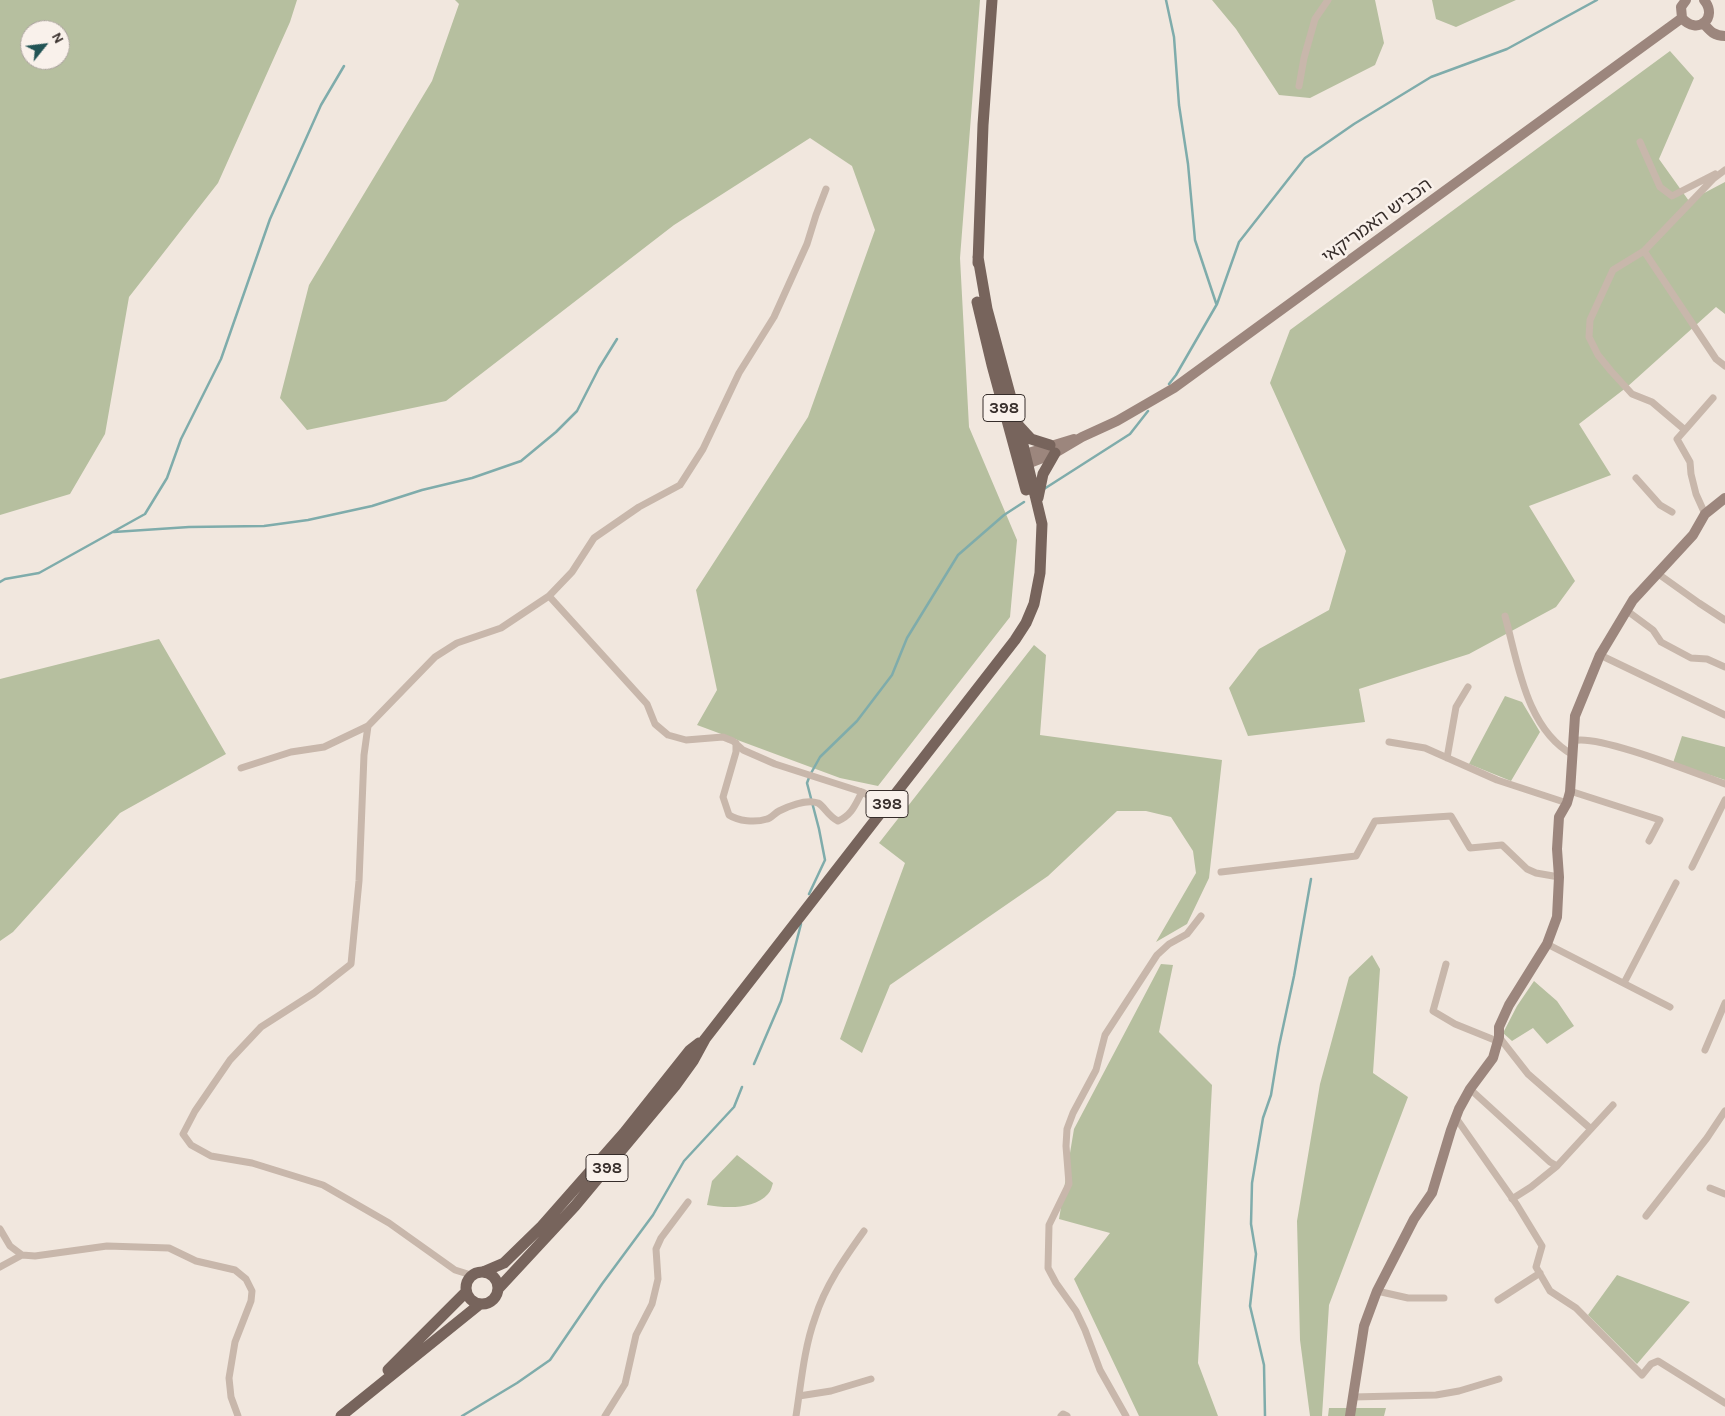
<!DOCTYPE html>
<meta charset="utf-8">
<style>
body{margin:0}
#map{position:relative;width:1725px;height:1416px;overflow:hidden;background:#f1e7de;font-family:Karla,sans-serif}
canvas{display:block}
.north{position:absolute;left:20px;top:20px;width:50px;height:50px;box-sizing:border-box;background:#f9f1eb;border:1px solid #aba39e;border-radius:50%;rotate:61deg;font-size:14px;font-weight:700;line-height:20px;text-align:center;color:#362d2a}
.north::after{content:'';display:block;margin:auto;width:18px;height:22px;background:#225455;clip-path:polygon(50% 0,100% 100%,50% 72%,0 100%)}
</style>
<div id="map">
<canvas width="1725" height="1416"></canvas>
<div class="north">N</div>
</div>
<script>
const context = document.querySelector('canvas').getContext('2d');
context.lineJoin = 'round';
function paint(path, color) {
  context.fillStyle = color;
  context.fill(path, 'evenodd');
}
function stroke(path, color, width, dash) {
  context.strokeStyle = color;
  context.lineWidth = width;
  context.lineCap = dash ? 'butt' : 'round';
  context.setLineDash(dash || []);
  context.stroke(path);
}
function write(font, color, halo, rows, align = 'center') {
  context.font = font + ' Karla,"Noto Sans Hebrew",sans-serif';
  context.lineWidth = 5;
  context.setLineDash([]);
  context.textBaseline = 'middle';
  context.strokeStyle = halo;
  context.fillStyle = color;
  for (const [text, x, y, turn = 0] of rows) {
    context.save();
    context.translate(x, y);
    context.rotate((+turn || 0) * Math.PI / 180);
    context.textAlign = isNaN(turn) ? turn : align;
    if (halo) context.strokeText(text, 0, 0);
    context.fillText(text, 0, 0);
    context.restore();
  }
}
const green = new Path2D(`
 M0,0H297L290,22L218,183L129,297L105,434L70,494L0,515ZM30,30H60V60H30Z
 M455,0H980L960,258L969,427L1017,540L1010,617L878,786L840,778L697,725L717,690L696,590L808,417L875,230L852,166L810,138L674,225L446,401L307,430L280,398L309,285L432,81L459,4Z
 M1212,0H1375L1384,43L1375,65L1310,98L1279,95L1236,29Z
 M1432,0H1516L1456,27L1436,19Z
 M1670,51L1694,78L1659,159L1689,201L1725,182V314L1716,307L1627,387L1579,424L1611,475L1529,506L1575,581L1556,607L1469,654L1359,689L1365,722L1248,736L1229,688L1259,649L1329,610L1346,551L1270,383L1290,330Z
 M159,639L226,754L120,813L13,932L0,941V679Z
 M1034,645L1046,655L1040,735L1222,760L1209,878L1187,924L1156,942L1196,873L1193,851L1171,817L1146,811H1117L1048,876L890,985L862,1053L840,1039L905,863L879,843Z
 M1505,696L1522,702L1540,732L1511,781L1469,764Z
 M1682,736L1725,747V780L1673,763Z
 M1372,955L1380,969L1373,1073L1408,1097L1329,1305L1322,1416H1310L1300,1340L1297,1221L1320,1084L1349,977Z
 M1161,964L1173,965L1159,1032L1212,1085L1198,1363L1218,1416H1139L1074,1279L1110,1233L1059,1219L1074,1129Z
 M1534,981L1557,1001L1574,1026L1547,1044L1533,1028L1512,1041L1503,1033L1517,1006Z
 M737,1155L773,1183C772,1186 771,1191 768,1194C754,1210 725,1208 707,1205L712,1181Z
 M1617,1275L1690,1302L1637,1364L1588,1315Z
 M1329,1408H1386L1384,1416H1328Z`);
const stream = new Path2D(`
 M1166,0L1174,37L1179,105L1188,164L1195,240L1216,303
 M1169,384L1176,375L1217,304L1239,242L1305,158L1354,124L1431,77L1507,49L1597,0
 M1044,489L1130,434L1148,411
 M114,532L189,527L264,526L308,520L372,506L422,490L472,478L521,461L556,432L577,411L599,368L617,339
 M0,582L5,579L39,573L145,514L167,478L181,439L221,359L270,219L321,105L344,66
 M809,894L825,860L819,829L807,783L810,775L820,757L857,721L892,675L907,638L958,555L1004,515L1024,502
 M754,1064L781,1001L801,924
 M462,1416L517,1383L550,1360L602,1284L653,1215L684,1161L734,1107L742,1087
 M1265,1416L1264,1365L1250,1306L1256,1254L1251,1224L1252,1183L1263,1118L1271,1095L1279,1046L1294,976L1311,879`);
const street = new Path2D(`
 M1299,86L1304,58L1315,19L1328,0
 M1640,142L1660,187L1672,196L1715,174
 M1644,251L1716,359L1725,366
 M1685,430L1713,398
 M1636,478L1660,505L1672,512
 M1705,514L1696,494L1691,474L1690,462L1677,439L1685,430L1652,402L1632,394L1611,371L1598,355L1589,337L1590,320L1613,270L1644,251L1713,179L1725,170
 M1657,573L1699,603L1725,620
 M549,596L647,704L655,724L668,735L686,740L723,737L733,741L743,750L775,764L862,792L870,796L883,809
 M1626,610L1653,630L1661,642L1691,658L1707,659L1725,667
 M1505,616C1518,663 1526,729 1573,755
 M1600,655L1725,715
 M1573,741C1596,733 1697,774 1725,784
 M1389,742L1425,748L1497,780L1567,803
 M736,743V752L723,797L729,815C738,821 755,823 767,819C771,818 775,813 779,811C789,806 807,799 818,803C824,806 828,816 838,821C852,815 855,805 862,792
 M1447,758L1456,707L1468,687
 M241,768L291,752L324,747L368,726
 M1570,791L1660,820L1649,841
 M1692,867L1725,800
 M1221,872L1356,856L1375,821L1451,816L1470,848L1502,845L1527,869L1536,873L1559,877
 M1547,944L1670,1007
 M1446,964L1433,1011L1455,1024L1497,1041
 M1624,983L1676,883
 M1499,1037L1528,1074L1591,1129
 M1705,1050L1725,1003
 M1470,1089L1550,1162L1557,1166L1613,1105
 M1456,1118L1517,1205L1542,1246L1536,1267L1550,1291L1576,1308L1642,1375L1651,1364L1658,1361L1725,1403
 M1710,1188L1725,1194
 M1512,1199L1531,1187L1557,1166
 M1646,1216L1707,1138L1725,1111
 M0,1229L10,1246L22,1255
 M0,1267L22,1255L35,1256L107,1246L169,1248L196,1261L235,1270L246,1279L252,1291L251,1301L235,1342L229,1378L231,1397L238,1416
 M471,1275L455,1270L389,1223L323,1185L252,1163L211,1156L191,1145L183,1134L195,1111L230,1060L261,1027L314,993L351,964L359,881L364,755L368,726L435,657L457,643L501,628L549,596L572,572L594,538L639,507L680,485L703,449L739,373L774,317L807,244L816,215L826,189
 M1377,1291L1408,1298H1444
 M1498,1300L1540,1273
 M799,1396L831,1391L871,1379
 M1353,1397L1436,1395L1459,1391L1499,1379
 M605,1416L625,1384L636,1335L652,1304L658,1279L656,1249L661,1238L688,1202
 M796,1416C801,1384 804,1348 815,1318C825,1286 844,1259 864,1231
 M1061,1416L1063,1414L1067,1416
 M1126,1416L1100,1370L1085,1330L1076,1311L1056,1283L1048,1268L1049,1225L1069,1184L1066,1146L1067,1129L1073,1113L1096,1070L1105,1035L1157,955L1169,944L1187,934L1201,916`);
const secondary = new Path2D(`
 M1686,0L1681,7L1682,18C1697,36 1719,18 1704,0
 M1703,23C1710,31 1714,36 1725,36
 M1025,454L1074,439
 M1027,464L1055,453L1082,437L1117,421L1174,388L1682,18
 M1350,1416L1364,1326L1377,1291L1414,1219L1432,1193L1451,1130L1459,1109L1470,1089L1493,1058L1499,1037V1027L1509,1005L1547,944L1557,917L1559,877L1557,849L1559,817L1567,803L1570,792L1575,716L1600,655L1633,600L1693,535L1705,514L1725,498`);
const primary = new Path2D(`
 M978,263L983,125L992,0
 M977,302L992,365L1026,490
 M1019,426L1031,439L1050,445
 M1038,498L1043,474L1055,453
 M483,1272L504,1263L542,1226L624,1133L690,1050L699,1043
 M466 1288a16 16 0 1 1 32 0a16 16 0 1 1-32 0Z
 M498,1289L575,1206L675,1086L693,1061L705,1039L1015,640L1026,623L1034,604L1040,573L1042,524L1018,424L987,309L978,257
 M388,1370L466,1292
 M341,1416L480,1304`);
const shields = [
 [1004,408,42],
 [887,804,42],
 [607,1168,42]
];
const shieldNames = [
 ["398",1004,408],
 ["398",887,804],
 ["398",607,1168]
];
const streetNames = [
 ["הכביש האמריקאי",1377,221,-36]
];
paint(green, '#b6bf9f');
stroke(stream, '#7facab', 2.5);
stroke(street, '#c8b7ab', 7);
stroke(secondary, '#9c867d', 10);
stroke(primary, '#77645c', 11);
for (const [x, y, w] of shields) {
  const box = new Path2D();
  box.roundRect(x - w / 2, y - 13.5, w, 27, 4);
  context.fillStyle = '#f9f1eb';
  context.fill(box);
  stroke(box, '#362d2a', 1);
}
write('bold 16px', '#362d2a', null, shieldNames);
write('18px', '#362d2a', '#f9f1eb', streetNames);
</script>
